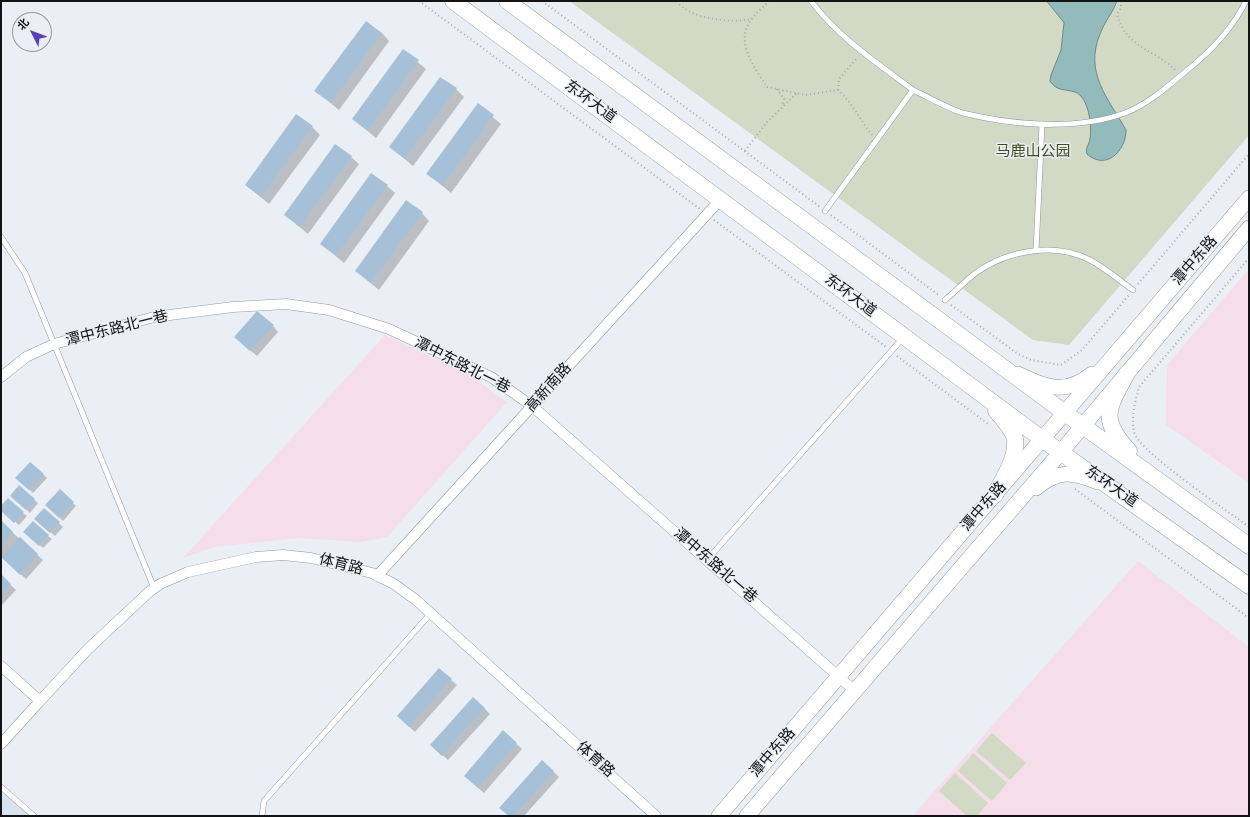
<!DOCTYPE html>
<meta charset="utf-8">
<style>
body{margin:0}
#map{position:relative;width:1250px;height:817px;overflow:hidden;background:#eaeff5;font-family:"Sofia Sans Condensed","Noto Sans SC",sans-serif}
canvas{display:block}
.frame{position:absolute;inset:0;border:2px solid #121315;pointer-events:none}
.north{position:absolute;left:12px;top:12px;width:40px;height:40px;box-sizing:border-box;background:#eaeff5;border:1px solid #94979b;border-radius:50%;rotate:312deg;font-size:11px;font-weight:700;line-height:16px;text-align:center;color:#121315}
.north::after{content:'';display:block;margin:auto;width:14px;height:18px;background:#5841b9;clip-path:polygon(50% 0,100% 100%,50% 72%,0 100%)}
</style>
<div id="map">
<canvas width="1250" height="817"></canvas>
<div class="frame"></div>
<div class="north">北</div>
</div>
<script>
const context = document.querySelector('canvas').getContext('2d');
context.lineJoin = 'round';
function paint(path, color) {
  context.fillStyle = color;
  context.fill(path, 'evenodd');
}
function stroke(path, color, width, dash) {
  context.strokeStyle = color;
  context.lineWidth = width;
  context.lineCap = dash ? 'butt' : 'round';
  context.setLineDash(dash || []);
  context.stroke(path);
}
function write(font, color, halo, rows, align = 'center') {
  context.font = font + ' "Sofia Sans Condensed","Noto Sans SC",sans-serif';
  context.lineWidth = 3;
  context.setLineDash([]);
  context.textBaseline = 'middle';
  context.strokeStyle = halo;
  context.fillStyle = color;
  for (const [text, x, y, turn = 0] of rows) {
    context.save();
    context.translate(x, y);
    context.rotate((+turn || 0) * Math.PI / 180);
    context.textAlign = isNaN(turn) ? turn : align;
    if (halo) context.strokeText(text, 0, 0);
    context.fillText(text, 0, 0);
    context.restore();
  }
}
const built = new Path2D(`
 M1,787L34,816H1Z`);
const education = new Path2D(`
 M1249,269V483L1166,425L1167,365Z
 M385,335L467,373L507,402L387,537L361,542L298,538L214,547L183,558Z
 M1138,561L1249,647V816H916L914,814Z`);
const green = new Path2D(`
 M569,1H1249V135L1069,345L1033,340Z
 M992,733L1026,763L1010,780L976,751Z
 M973,753L1007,783L992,801L958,771Z
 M955,773L988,803L977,816H967L939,791Z`);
const water = new Path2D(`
 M1047,1H1117C1113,13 1104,22 1100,34C1084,73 1108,98 1126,130C1126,151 1106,171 1087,154C1085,148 1089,145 1090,139C1092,126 1089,97 1075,92C1065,89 1056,91 1050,81L1051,75L1061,50L1064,23Z`);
const shadow = new Path2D(`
 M382,33L389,41L339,110L316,91Z
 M403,50L426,69L376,138L353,119Z
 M456,89L464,97L413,166L390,147Z
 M478,105L501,124L451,193L428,174Z
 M312,127L320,135L269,204L246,185Z
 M351,157L359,164L308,234L285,215Z
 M387,186L395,193L344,263L321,244Z
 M422,213L429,221L379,290L356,271Z
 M273,326L278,332L257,356L241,342Z
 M30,463L47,478L33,493L17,478Z
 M19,486L38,503L30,513L15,499Z
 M60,491L76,506L63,521L47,505Z
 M1,507L23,513L27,516L19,525L1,510Z
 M44,509L63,527L55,536L39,522Z
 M1,522L43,560L26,579L1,556Z
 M28,535L48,536L52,539L43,548Z
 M1,576L16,590L1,606Z
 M451,680L457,685L415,732L404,722Z
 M484,708L490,714L448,760L437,750Z
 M503,732L522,749L484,793L470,781Z
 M553,771L559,777L524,816H509Z`);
const building = new Path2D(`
 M366,21L382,33L331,103L314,91Z
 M403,49L419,60L368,131L352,119Z
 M440,77L457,88L405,159L389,147Z
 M478,103L494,115L443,186L426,174Z
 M296,114L313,126L261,197L245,185Z
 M335,144L352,156L300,227L284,215Z
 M371,173L388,185L336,256L320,244Z
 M406,200L423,212L371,283L355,271Z
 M257,311L274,325L250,351L234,337Z
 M30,462L44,474L29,490L15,478Z
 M19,485L35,499L26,510L10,496Z
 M60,489L74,502L59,518L45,505Z
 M8,498L24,512L14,523L1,511V506Z
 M44,508L60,522L50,533L34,519Z
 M1,520L13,532L1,545Z
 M33,521L49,535L39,546L23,532Z
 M20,537L38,554L20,575L1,557Z
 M1,574L11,584L1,595Z
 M439,668L452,679L409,727L397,716Z
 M473,697L485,708L442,756L430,745Z
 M503,730L517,743L478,788L464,776Z
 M542,760L554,771L514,816H509L499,808Z`);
const path = new Path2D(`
 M419,1L700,209
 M542,1L820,207
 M677,1C690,20 732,23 752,19
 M769,1C761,9 751,17 747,27C738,47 757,71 767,87L805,95L838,90C852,102 860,120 872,135
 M1121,1V8L1117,14C1126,49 1154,48 1176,71
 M777,89L784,99L782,106
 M838,90L839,79L857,58
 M745,151L767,122L797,93
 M831,215L940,296
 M714,220L886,347
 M1249,258L1139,387C1135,403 1131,416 1134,432C1139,452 1228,511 1249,527
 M1138,284L1249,154
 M951,305L1018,354L1031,360L1061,365L1082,350L1129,295
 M897,356L988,424
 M1075,489L1249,618`);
const service = new Path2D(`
 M811,1C838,37 877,63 913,90L825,211
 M913,90C928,97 942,105 957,111C964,114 973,115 981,117C1026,126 1081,129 1125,113C1148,104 1167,87 1185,72C1209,53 1233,28 1246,1
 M1,237L25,273L154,588
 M1036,251L1042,124
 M945,300C956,291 966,280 977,272C1009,250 1055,242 1090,260C1105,268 1119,280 1133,290
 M707,560L902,339
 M1,787L34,816
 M262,816L264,801L431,613`);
const minor = new Path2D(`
 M1,377L26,357L54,344L154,317L233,307L286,304L329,310L389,329L491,377L532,406L855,691
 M377,576L720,200
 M1,666L40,701L88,649L149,592L160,584L188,572L256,557L283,555L311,558L372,573L394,584L416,600L656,816
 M1,744L40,701`);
const primary = new Path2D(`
 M1018,374C1046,387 1065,396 1092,374
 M1036,488C1059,469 1072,472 1098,482
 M719,816L1249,198
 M747,816L1061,452L1249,228`);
const trunk = new Path2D(`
 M453,1L1042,439L1249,586
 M507,1L1065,413L1249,546
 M1127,373C1108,409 1099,418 1129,451
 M995,495C1003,478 1017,459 1015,439C1014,432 1001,416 996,411`);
const streetNames = [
 ["东环大道",590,102,37],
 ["潭中东路",1195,261,-49],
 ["东环大道",850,296,37],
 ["潭中东路北一巷",117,329,-14],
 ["潭中东路北一巷",462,366,27],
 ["高新南路",549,388,-48],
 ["东环大道",1111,487,35],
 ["潭中东路",984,507,-49],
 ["体育路",341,565,14],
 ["潭中东路北一巷",715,566,41],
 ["潭中东路",773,753,-49],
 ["体育路",595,760,42]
];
const parkNames = [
 ["马鹿山公园",1033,152]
];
paint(built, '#d7e3ed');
paint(education, '#f5dde9');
paint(green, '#d2d9c4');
paint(water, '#93bbbc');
stroke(water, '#6c898a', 1);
paint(shadow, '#0003');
paint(building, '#a6c0d7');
stroke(service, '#93989d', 6);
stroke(minor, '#93989d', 11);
stroke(primary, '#93989d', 16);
stroke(trunk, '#93989d', 17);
stroke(path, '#a6aaae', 2, [1, 3]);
stroke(service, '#fff', 5);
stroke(minor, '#fff', 10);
stroke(primary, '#fff', 15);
stroke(trunk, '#fff', 16);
write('15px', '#121315', '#eaeff5', streetNames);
write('15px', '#414d1c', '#eaeff5', parkNames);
</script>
